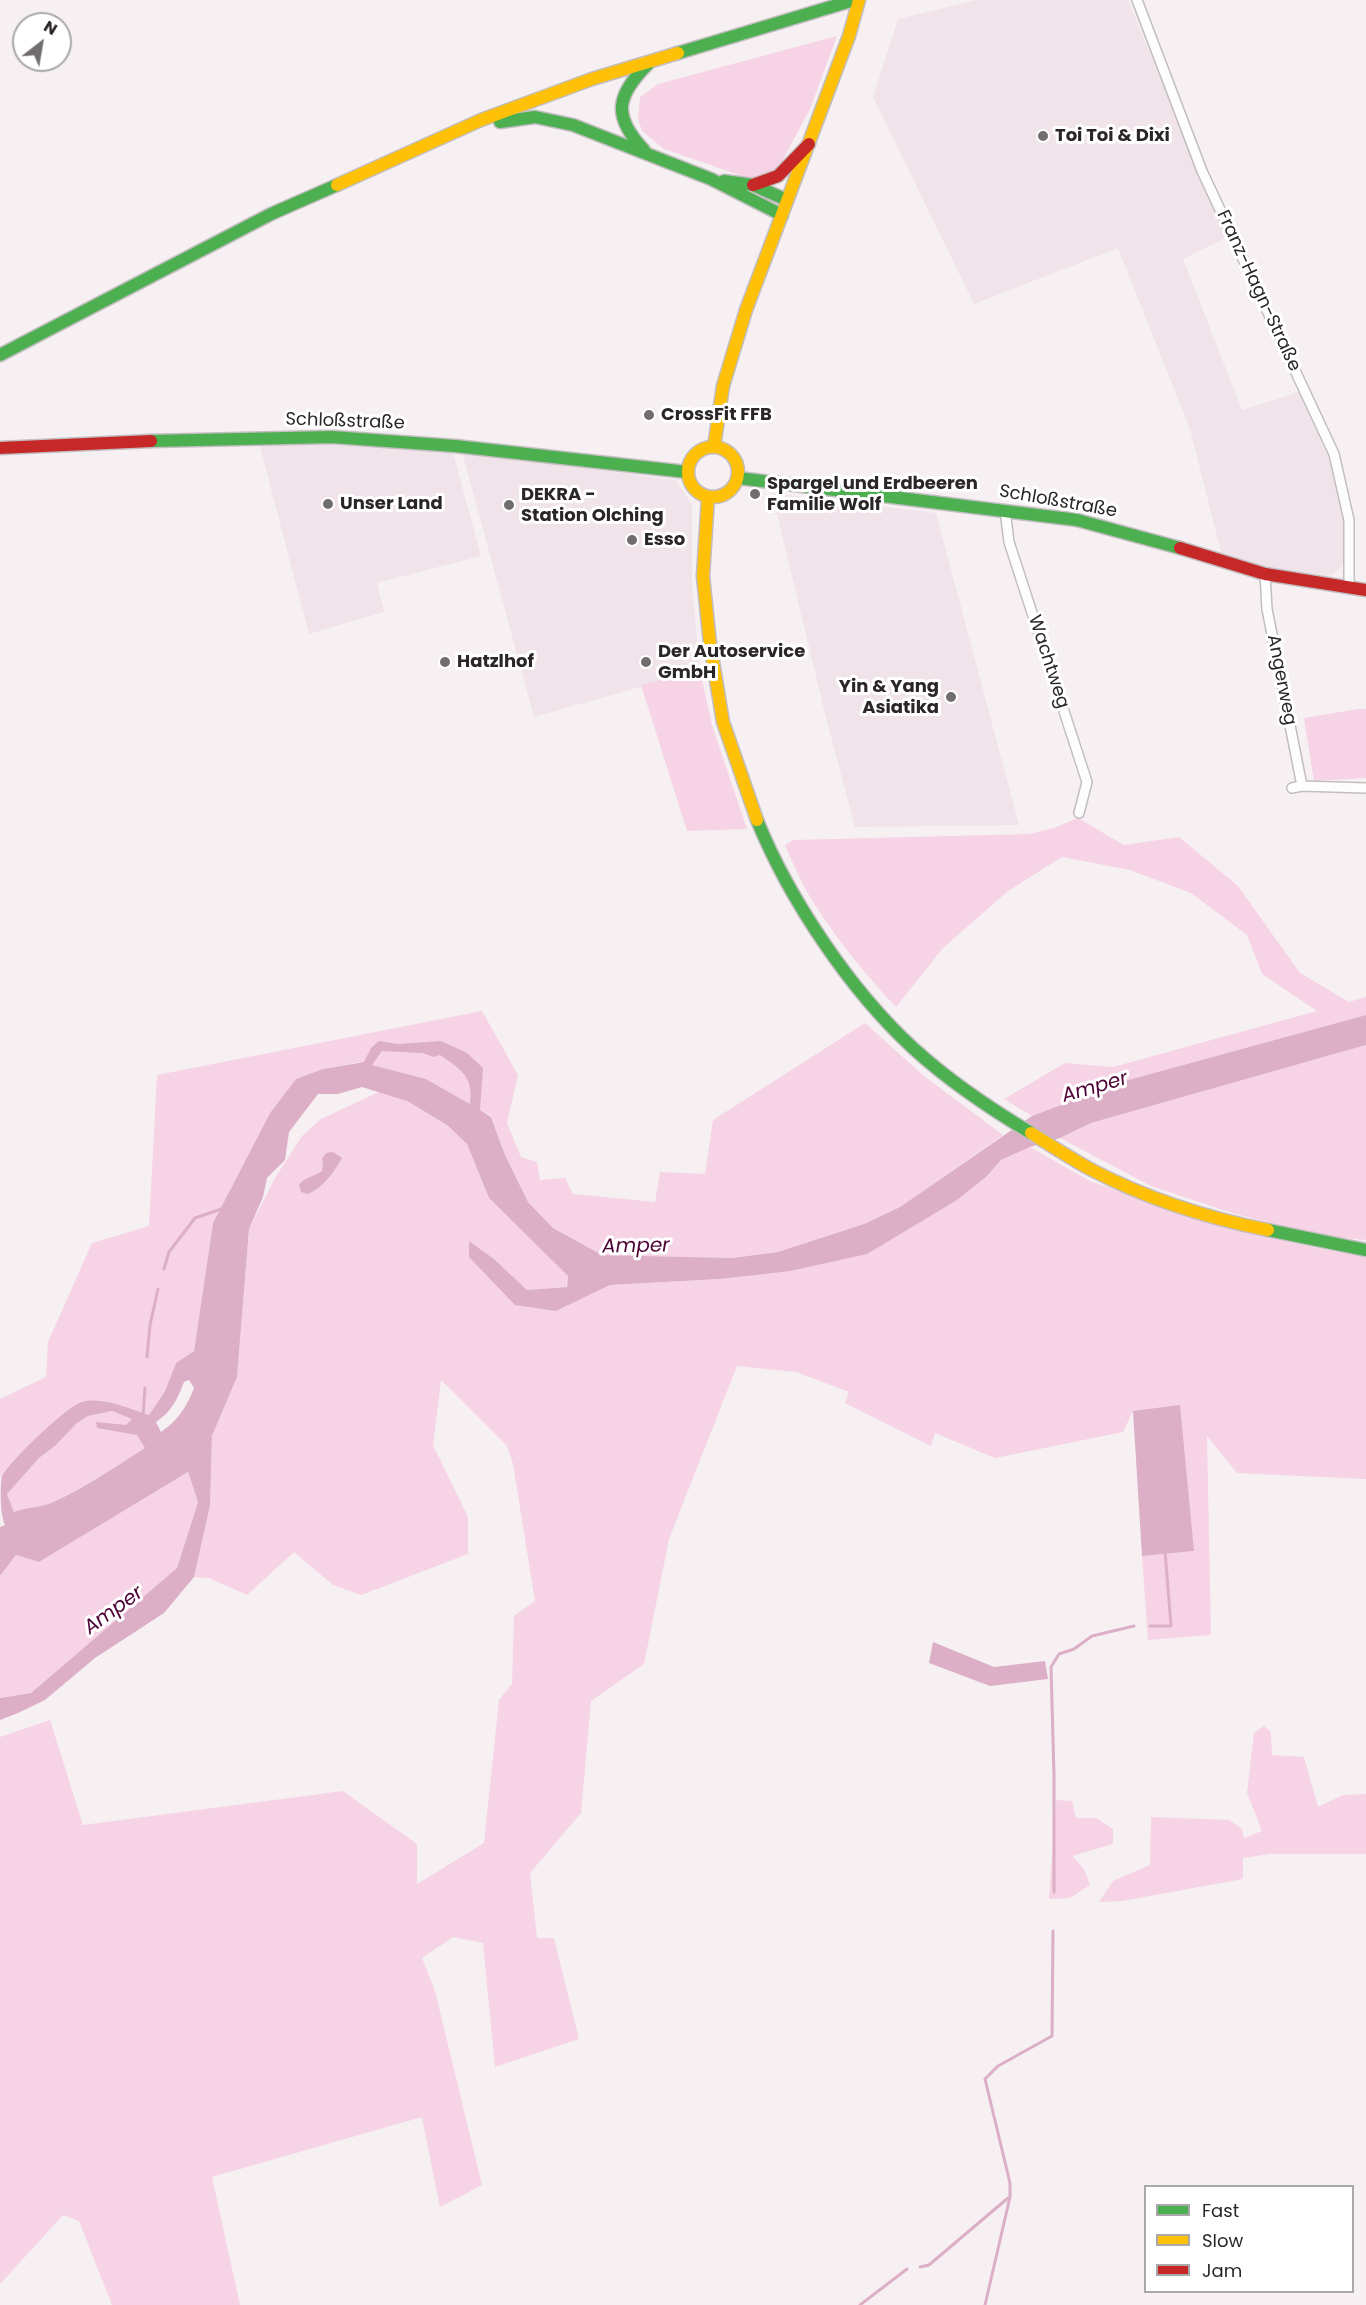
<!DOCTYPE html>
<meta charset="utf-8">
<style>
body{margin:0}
#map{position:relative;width:1366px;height:2305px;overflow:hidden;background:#f6f0f3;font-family:Poppins,sans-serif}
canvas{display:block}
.legend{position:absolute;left:1144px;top:2185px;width:210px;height:108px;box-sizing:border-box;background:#fff;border:2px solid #aaa8a9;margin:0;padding:8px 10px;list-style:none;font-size:18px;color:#2a2628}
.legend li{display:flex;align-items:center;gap:12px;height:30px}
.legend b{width:30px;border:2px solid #aaa8a9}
.north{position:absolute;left:12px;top:12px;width:60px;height:60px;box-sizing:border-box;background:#fff;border:2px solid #aaa8a9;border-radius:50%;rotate:31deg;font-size:16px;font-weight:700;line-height:24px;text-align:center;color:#2a2628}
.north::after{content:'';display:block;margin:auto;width:21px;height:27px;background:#716d6f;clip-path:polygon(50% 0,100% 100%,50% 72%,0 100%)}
</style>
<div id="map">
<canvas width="1366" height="2305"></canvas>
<ul class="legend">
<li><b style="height:8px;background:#4caf50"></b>Fast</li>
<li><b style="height:8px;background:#ffc107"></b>Slow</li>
<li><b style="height:8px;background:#c62828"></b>Jam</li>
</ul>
<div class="north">N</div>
</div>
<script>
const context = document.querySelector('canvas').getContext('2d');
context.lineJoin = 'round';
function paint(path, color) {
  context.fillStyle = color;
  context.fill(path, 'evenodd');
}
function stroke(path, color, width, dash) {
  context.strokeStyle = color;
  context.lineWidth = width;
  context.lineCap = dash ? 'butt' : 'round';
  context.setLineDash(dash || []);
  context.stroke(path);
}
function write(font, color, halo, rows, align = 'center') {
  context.font = font + ' Poppins,sans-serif';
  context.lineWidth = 6;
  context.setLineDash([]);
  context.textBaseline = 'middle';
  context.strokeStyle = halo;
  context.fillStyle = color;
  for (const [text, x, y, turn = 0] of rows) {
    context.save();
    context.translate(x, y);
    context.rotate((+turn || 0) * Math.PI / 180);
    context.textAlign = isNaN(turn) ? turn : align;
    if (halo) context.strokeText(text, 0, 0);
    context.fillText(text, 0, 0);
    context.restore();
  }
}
const built = new Path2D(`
 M977,0H1128L1226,238L1183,259L1242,410L1299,392L1329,459L1344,512V564L1331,576L1268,567L1221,552L1190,429L1118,248L974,304L873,97L898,19Z
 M259,443L452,449L481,556L377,583L384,612L309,634Z
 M462,452L676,480L692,505V584L700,670L534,717Z
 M772,493L936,513L1019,825L855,827L826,718Z`);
const green = new Path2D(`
 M837,36L810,109L780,165L766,177L748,178L664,149L642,131L638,119L640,97L658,84Z
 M700,670L712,725L747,829L687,831L641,685Z
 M1358,709H1366V778L1314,781L1304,718Z
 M1078,818L1124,845L1179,837L1238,886L1300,973L1349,1002L1366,997V1015L1121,1082L1032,1116L1004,1099L1065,1063L1113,1067L1317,1011L1262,974L1247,935L1191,893L1130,870L1062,857L1008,891L943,948L896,1007C863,972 832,934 807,892C799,877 792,861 785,845L793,840L1030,834L1054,828Z
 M482,1011L518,1075L507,1123L521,1157L537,1162L540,1180L565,1178L573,1194L655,1202L660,1172L705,1174L713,1120L865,1023L924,1076L1003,1135L900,1207L864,1224L778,1252L732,1258L602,1255L553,1228L528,1202L505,1155L491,1116L426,1079L360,1062L323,1069L296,1079L270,1113L213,1223L194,1351L176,1363L165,1391L149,1415L102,1401C65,1423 23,1441 0,1478V1399L46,1377L48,1342L92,1243L149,1226L157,1075Z
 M1366,1045V1240L1318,1235L1232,1213L1151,1186L1060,1138L1091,1123Z
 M381,1091L407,1101L447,1125L467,1144L489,1198L568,1276L566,1287L527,1290L494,1259L470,1242L469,1257L556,1311L610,1285L720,1279L957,1200L986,1177L1001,1160L1030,1147L1090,1181L1227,1228L1321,1249L1366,1257V1479L1237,1473L1207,1436L1211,1635L1148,1640L1142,1556L1194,1551L1133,1411L1123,1432L995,1458L935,1433L931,1446L845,1403L849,1392L796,1372L737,1366L669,1539L644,1664L591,1701L581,1813L530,1873L537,1938H554L579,2039L495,2067L483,1943L453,1937L422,1958L435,1991L482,2185L440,2207L422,2117L212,2177L240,2305H112L79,2221L63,2215L0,2284V1737L50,1720L83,1825L343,1791L417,1844V1884L484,1843L499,1700L512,1684L514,1616L535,1601L513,1464L507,1446L441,1380L433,1445L468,1517V1554L361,1595L333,1585L294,1552L247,1595L209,1578L194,1577L210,1506L212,1436L237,1377L249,1229L275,1178L302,1136L321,1119Z
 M112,1411L133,1419L126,1425L137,1435L146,1448C115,1468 84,1487 51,1503C39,1508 26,1507 14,1512L7,1494L39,1458L54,1447L77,1423L88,1416Z
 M188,1472L198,1502L177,1568L31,1693L0,1698V1576L16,1555L39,1562Z
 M1264,1726L1271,1732L1272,1755L1304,1757L1318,1807L1343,1795L1366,1794V1854H1270L1243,1858V1879L1122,1901L1099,1902L1113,1881L1150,1865L1151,1817L1229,1820L1242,1829L1244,1838L1262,1831L1247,1793L1254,1733Z
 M1056,1800L1072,1801L1076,1818H1096L1113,1829V1844L1072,1856L1084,1869L1090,1885L1070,1898L1049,1899Z`);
const water = new Path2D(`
 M1366,1015V1045L1091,1123L1060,1138L1030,1147L1001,1160L986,1177L957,1200L867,1254L790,1271L720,1279L610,1285L556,1311L515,1305L469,1257V1241L494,1259L527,1290L567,1287L568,1276L489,1198L467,1144L447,1125L407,1101L362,1087L338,1094H318L289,1132L285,1160L267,1178L263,1197L249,1229L237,1377L212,1436L210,1506L194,1577L164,1613L95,1658L45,1700L18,1713L0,1720V1698L31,1693L177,1568L198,1502L188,1472L39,1562L16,1555L0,1576V1527L5,1525C0,1515 0,1486 2,1476C9,1462 67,1406 82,1402C102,1396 130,1409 149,1415L165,1391L176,1363L194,1351L213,1223L270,1113L296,1079L323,1069L364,1062L371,1048L379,1041L398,1044L441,1041L467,1053L483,1068L480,1110L491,1117L505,1155L528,1202L553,1228L602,1255L732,1258L778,1252L864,1224L900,1207L1032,1116L1121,1082ZM382,1051L423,1053L433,1057L440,1055C460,1069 474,1076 470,1104L426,1079L372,1065ZM189,1380L194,1388C187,1407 177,1421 161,1432L156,1422C172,1411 177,1400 184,1382ZM112,1411L132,1419L126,1425L96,1422L97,1428L137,1435L145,1448C114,1468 84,1488 51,1503C39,1508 26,1507 14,1512L7,1494L39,1458L55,1446L77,1423L88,1416Z
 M333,1152L342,1158C333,1173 324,1187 308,1194L301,1192L299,1185C305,1177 313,1177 322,1171L323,1163L322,1159L326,1153Z
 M1180,1405L1194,1551L1142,1556L1133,1411Z
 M933,1642L994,1667L1045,1661L1048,1679L990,1686L929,1663Z`);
const stream = new Path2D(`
 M164,1269L169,1252L195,1218L224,1208
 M147,1357L150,1325L158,1289
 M143,1416L145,1388
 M1150,1626H1171L1165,1551
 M1054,1892V1775L1051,1667L1059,1654L1074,1649L1092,1636L1134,1626
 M920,2267L929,2265L1008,2198
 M860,2305L907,2269
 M985,2305L1010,2197V2183L985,2079L998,2066L1052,2036L1053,1931`);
const street = new Path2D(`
 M1137,0L1202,171L1334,454L1349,520V587
 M1005,510L1009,542L1087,782L1079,813
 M1265,574L1267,609L1302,786
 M1292,788L1302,786L1366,788`);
const fast = new Path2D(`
 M678,53L854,0
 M500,122L535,117L573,125L711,179L782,215
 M644,150C612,116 616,96 648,64
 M724,181L753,185L787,200
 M0,355L271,214L337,185
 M151,441L332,437L455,446L687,472
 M738,478L1077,520L1180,548
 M757,820C789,899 850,990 913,1048C949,1081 989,1108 1031,1133
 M1268,1230L1366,1250`);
const slow = new Path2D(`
 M337,185L481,120L592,79L678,53
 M688 472a25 25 0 1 1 50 0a25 25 0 1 1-50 0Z
 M714,447L723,386L746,310L849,36L859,0
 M708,497L703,576L710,644L723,722L757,820
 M1031,1133C1050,1145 1070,1158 1090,1169C1145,1198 1207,1218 1268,1230`);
const jam = new Path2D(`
 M753,185L778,176L809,144
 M0,448L151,441
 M1180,548L1265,574L1366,590`);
const markers = [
 [1043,136,6,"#716d6f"],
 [649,415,6,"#716d6f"],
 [755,494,6,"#716d6f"],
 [328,504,6,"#716d6f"],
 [509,505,6,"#716d6f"],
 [632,540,6,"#716d6f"],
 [445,662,6,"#716d6f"],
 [646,662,6,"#716d6f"],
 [951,697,6,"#716d6f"]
];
const poiNames = [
 ["Toi Toi & Dixi",1055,136],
 ["CrossFit FFB",661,415],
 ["Spargel und Erdbeeren",767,484],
 ["Familie Wolf",767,505],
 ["DEKRA -",521,495],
 ["Station Olching",521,516],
 ["Unser Land",340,504],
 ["Esso",644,540],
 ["Der Autoservice",658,652],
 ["GmbH",658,673],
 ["Hatzlhof",457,662],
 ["Yin & Yang",939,687,"right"],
 ["Asiatika",939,708,"right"]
];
const streetNames = [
 ["Franz-Hagn-Straße",1258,291,65],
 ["Schloßstraße",345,422,2],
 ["Schloßstraße",1058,502,10],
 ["Wachtweg",1048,662,72],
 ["Angerweg",1281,680,79]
];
const waterNames = [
 ["Amper",1095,1088,-16],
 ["Amper",636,1247,-1],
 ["Amper",114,1611,-36]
];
paint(built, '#f0e3ea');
paint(green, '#f6d3e5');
paint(water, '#dcafc7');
stroke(stream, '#dcafc7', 3);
stroke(street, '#c2bdbf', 12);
stroke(fast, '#c2bdbf', 15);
stroke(slow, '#c2bdbf', 15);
stroke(jam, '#c2bdbf', 15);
stroke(street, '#fefdfd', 9);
stroke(fast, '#4caf50', 12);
stroke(slow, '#ffc107', 12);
stroke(jam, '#c62828', 12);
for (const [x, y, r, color] of markers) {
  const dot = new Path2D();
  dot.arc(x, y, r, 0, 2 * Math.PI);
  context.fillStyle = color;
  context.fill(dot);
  stroke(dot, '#fff', 2);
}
write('bold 18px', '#2a2628', '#fff', poiNames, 'left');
write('18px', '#2a2628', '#fff', streetNames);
write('italic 20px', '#4d0235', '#fff', waterNames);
</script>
